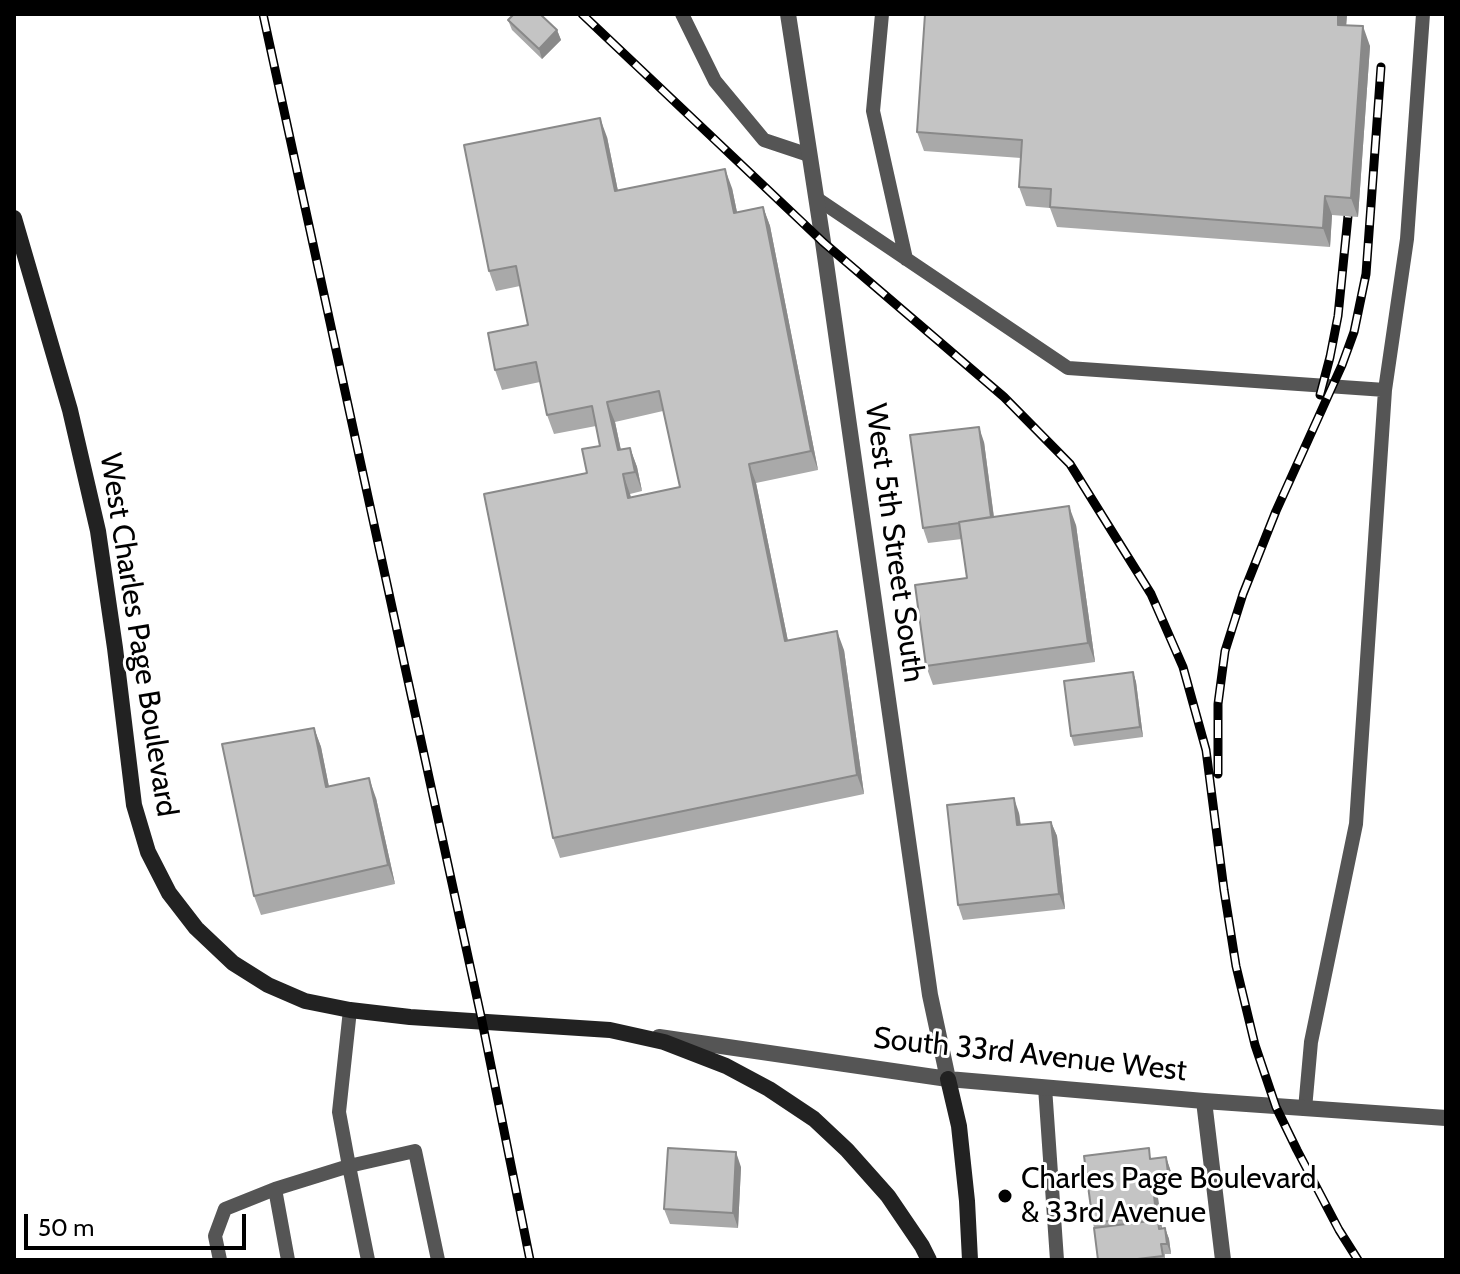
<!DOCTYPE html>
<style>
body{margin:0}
#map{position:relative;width:1460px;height:1274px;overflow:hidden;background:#fff;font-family:Cabin,sans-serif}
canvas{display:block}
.frame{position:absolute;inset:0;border:16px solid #000;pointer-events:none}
.scale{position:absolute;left:24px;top:1214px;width:222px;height:36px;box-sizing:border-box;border:4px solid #000;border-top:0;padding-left:10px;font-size:24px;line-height:28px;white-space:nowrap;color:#000;-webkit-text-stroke:6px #fff;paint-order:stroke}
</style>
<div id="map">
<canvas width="1460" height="1274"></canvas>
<div class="frame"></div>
<div class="scale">50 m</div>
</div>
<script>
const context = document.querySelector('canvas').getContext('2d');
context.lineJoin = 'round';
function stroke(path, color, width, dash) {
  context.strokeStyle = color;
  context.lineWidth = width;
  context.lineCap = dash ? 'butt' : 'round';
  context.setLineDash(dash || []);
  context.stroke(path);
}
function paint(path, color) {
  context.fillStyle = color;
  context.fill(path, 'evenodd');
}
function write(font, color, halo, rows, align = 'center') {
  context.font = font + ' Cabin,sans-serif';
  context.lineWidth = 6;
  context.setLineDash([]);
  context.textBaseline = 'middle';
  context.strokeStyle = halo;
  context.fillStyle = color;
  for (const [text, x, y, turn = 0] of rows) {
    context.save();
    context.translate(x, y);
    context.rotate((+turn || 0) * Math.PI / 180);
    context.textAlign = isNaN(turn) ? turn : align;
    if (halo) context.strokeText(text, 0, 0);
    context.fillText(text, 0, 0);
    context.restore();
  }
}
const lane = new Path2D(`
 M682,14L715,81L764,140L809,155
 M882,14L873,111L906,259
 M816,198L1068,368L1385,390
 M1045,1087L1057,1260
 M1305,1109L1311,1042L1356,824L1385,390L1407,239L1423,14
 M220,1260L215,1236L225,1209L275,1189
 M288,1260L275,1189L349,1166L339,1112L350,1010
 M368,1260L349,1166L415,1151L438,1260`);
const street = new Path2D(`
 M788,14L823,242L930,995L948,1079
 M659,1037L948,1079L1204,1101L1446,1118
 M1204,1101L1223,1260`);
const secondary = new Path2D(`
 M14,218L70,410L98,531L115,648L134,805L148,852L169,893L196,928L233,963L268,985L305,1001L350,1010L410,1017L610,1030L664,1042L726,1066L769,1089L814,1119L847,1150L888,1196L922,1246L929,1260
 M948,1079L959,1126L967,1201L970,1260`);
const rail = new Path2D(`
 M263,14L482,1021L530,1260
 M582,14L823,242L1004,397L1070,464L1151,594L1183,667L1206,750L1224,890L1236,966L1255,1045L1276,1107L1297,1150L1339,1230L1358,1260
 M1320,395L1330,357L1338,316L1348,216
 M1218,774V704L1225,651L1243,594L1276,511L1342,365L1354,332L1366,274L1381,67`);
const wall = new Path2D(`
 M925,14H1347L1346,25L1370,46L1358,217L1332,215L1330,247L1057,227L1050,208L1026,206L1019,187L1021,158L924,151L917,132Z
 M508,20L557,30L561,40L542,59L512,30Z
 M607,137L618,191L732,188L737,212L763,207L770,226L818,470L756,483L788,641L844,650L864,794L560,858L553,838L587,473L600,446L596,426L554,434L547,415L540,382L502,390L495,370L528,325L520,286L496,291L489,271ZM663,411L680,487L631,498L630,494L642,491L637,467L630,448L621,450L615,422Z
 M984,442L994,517L1076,525L1095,662L933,685L926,666L967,578L962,539L928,543L923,528Z
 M1133,672L1136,682L1143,737L1074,746L1071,736Z
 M314,728L321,747L329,787L376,798L395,884L261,915L254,896Z
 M1019,813L1021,825L1051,822L1057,836L1065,909L963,920L958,905Z
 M1166,1157L1171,1172L1173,1188L1157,1190L1162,1229L1165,1228L1169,1239L1171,1254H1165V1260H1098L1094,1228L1093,1223L1153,1159Z
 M741,1167L738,1228L670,1224L664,1209Z`);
const shadedWall = new Path2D(`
 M1338,14H1347L1345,44L1338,25Z
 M1363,26L1370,46L1358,217L1351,198Z
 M557,30L561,40L542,59L539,49Z
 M600,118L607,137L622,211L615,191Z
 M725,169L732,188L741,232L734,213Z
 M1325,196L1332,215L1330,247L1323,228Z
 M763,207L770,226L818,470L811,451Z
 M607,402L615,422L625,470L618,450Z
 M979,427L984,442L996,534L991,519Z
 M630,448L637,467L642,491L635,472Z
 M749,464L756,483L792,661L785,641Z
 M623,474L630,494L636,518L628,498Z
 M1069,506L1076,525L1095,662L1088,643Z
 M837,631L844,650L864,794L857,775Z
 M1133,672L1136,682L1143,737L1140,727Z
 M314,728L321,747L333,807L326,787Z
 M369,778L376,798L395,884L388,865Z
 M1014,798L1019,813L1022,840L1017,825Z
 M1051,822L1057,836L1065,909L1059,894Z
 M736,1152L741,1167L738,1228L733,1213Z
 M1166,1157L1171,1172L1173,1188L1168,1173Z
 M1152,1175L1157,1190L1162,1230L1156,1215Z
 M1165,1228L1169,1239L1171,1254L1167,1244Z`);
const building = new Path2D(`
 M514,14H540L557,30L539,49L508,20Z
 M925,14H1338V25L1363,26L1351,198L1325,196L1323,228L1050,207L1051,189L1019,187L1022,140L917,132Z
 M600,118L615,191L725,169L734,213L763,207L811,451L749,464L785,641L837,631L857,775L553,838L484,494L587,473L582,449L600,446L592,406L547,415L536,362L495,370L488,333L528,325L516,266L489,271L464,145ZM659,391L680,487L628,498L623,474L635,472L630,448L618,450L607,402Z
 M979,427L991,517L959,522V523L923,528L910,435Z
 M1069,506L1088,643L926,666L915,585L967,578L959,522Z
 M1133,672L1140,727L1071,736L1064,681Z
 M314,728L326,787L369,778L388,865L254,896L222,744Z
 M1014,798L1017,825L1051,822L1059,894L958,905L947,805Z
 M668,1148L736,1152L733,1213L664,1209Z
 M1149,1148L1150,1159L1166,1157L1168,1173L1152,1175L1156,1215L1093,1223L1084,1156Z
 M1158,1220L1159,1229L1165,1228L1167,1244H1161L1163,1256L1129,1260H1098L1094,1228Z`);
const markers = [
 [1005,1196,8,"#000"]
];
const streetNames = [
 ["West 5th Street South",894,543,82],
 ["West Charles Page Boulevard",138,635,81],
 ["South 33rd Avenue West",1030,1055,6]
];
const poiNames = [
 ["Charles Page Boulevard",1021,1179],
 ["& 33rd Avenue",1021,1213]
];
stroke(lane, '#555', 14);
stroke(street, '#555', 16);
stroke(secondary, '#222', 16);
stroke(rail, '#000', 9);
stroke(rail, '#fff', 6, [18]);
paint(wall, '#a9a9a9');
paint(shadedWall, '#898989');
paint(building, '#c4c4c4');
stroke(building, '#898989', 2);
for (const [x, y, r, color] of markers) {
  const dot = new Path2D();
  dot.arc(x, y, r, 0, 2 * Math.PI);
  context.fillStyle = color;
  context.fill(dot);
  stroke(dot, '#fff', 3);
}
write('30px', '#000', '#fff', streetNames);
write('30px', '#000', '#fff', poiNames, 'left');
</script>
